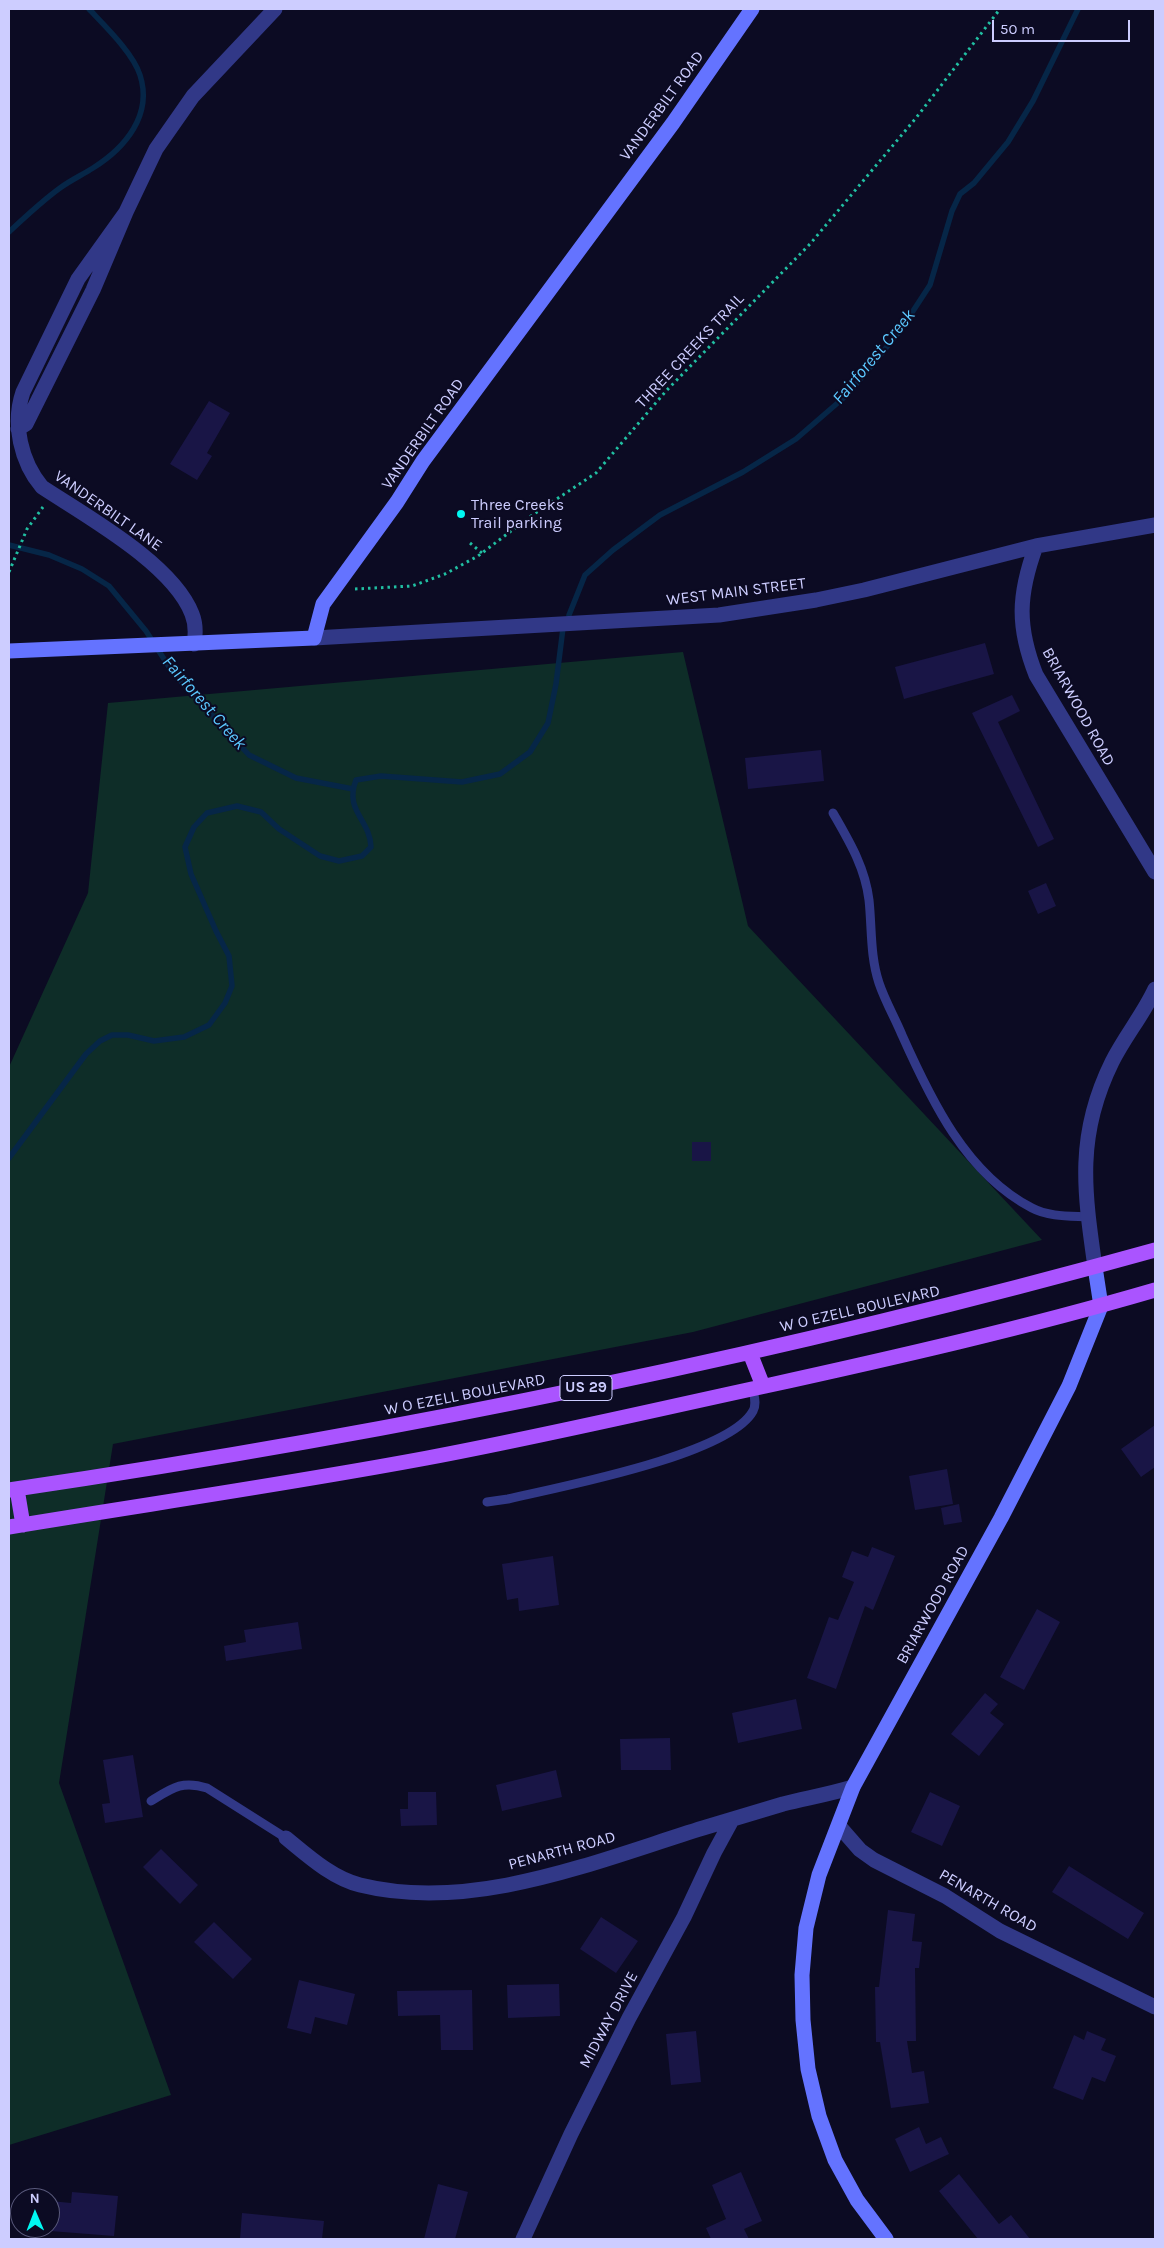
<!DOCTYPE html>
<style>
body{margin:0}
#map{position:relative;width:1164px;height:2248px;overflow:hidden;background:#0c0b23;font-family:Karla,sans-serif}
canvas{display:block}
.frame{position:absolute;inset:0;border:10px solid #cdcdff;pointer-events:none}
.north{position:absolute;left:10px;top:2188px;width:50px;height:50px;box-sizing:border-box;background:#0c0b23;border:1px solid #59597b;border-radius:50%;rotate:359deg;font-size:14px;font-weight:700;line-height:20px;text-align:center;color:#cdcdff}
.north::after{content:'';display:block;margin:auto;width:18px;height:22px;background:#00f8f2;clip-path:polygon(50% 0,100% 100%,50% 72%,0 100%)}
.scale{position:absolute;left:992px;top:20px;width:138px;height:22px;box-sizing:border-box;border:2px solid #cdcdff;border-top:0;padding-left:6px;font-size:15px;line-height:18px;white-space:nowrap;color:#cdcdff;-webkit-text-stroke:4px #0c0b23;paint-order:stroke}
</style>
<div id="map">
<canvas width="1164" height="2248"></canvas>
<div class="frame"></div>
<div class="north">N</div>
<div class="scale">50 m</div>
</div>
<script>
const context = document.querySelector('canvas').getContext('2d');
context.lineJoin = 'round';
function paint(path, color) {
  context.fillStyle = color;
  context.fill(path, 'evenodd');
}
function stroke(path, color, width, dash) {
  context.strokeStyle = color;
  context.lineWidth = width;
  context.lineCap = dash ? 'butt' : 'round';
  context.setLineDash(dash || []);
  context.stroke(path);
}
function write(font, color, halo, rows, align = 'center') {
  context.font = font + ' Karla,sans-serif';
  context.lineWidth = 4;
  context.setLineDash([]);
  context.textBaseline = 'middle';
  context.strokeStyle = halo;
  context.fillStyle = color;
  for (const [text, x, y, turn = 0] of rows) {
    context.save();
    context.translate(x, y);
    context.rotate((+turn || 0) * Math.PI / 180);
    context.textAlign = isNaN(turn) ? turn : align;
    if (halo) context.strokeText(text, 0, 0);
    context.fillText(text, 0, 0);
    context.restore();
  }
}
const green = new Path2D(`
 M683,652L748,926L1042,1240L693,1332L113,1444L59,1783L171,2095L9,2145V1067L88,893L108,703Z`);
const stream = new Path2D(`
 M9,232C25,217 42,201 60,188C71,180 82,175 93,168C125,148 153,115 140,75C133,53 105,26 89,9
 M9,545L49,555L82,569L109,586L146,631L173,673L249,755L296,778L353,789
 M569,615L585,575L613,550L660,515L743,472L796,439L848,394L900,331L930,285L952,211L960,194L974,183L1008,142L1033,101L1078,9
 M9,1158L86,1054L100,1041L112,1035H128L154,1041L184,1037L209,1025L225,1003L232,986L229,956L216,931L191,874L185,847L194,827L207,813L237,806L261,812L279,829L320,856L339,861L362,856L371,847C370,819 344,811 356,780L381,776L462,782L500,774L530,752L548,723L556,684L563,628`);
const building = new Path2D(`
 M209,401L230,413L207,453L212,456L197,480L170,464Z
 M985,643L994,674L904,699L895,667Z
 M1012,695L1020,711L998,722L1054,839L1038,847L972,713Z
 M821,750L824,781L748,789L745,758Z
 M1046,883L1056,906L1038,914L1028,891Z
 M692,1142H711V1161H692Z
 M1155,1425V1467L1141,1477L1121,1449Z
 M947,1469L953,1504L915,1510L909,1476Z
 M959,1504L962,1522L944,1525L941,1508Z
 M872,1547L895,1556L873,1610L865,1606L836,1689L807,1678L829,1617L838,1620L854,1582L842,1577L852,1551L868,1557Z
 M553,1556L559,1605L519,1611L518,1598L507,1600L502,1564Z
 M1037,1609L1060,1622L1024,1690L1000,1677Z
 M298,1622L302,1649L226,1661L224,1646L246,1642L244,1630Z
 M985,1693L998,1704L990,1713L1004,1724L979,1756L951,1734Z
 M796,1699L802,1729L738,1743L732,1713Z
 M670,1738L671,1770H621L620,1739Z
 M133,1755L143,1817L105,1823L102,1804L110,1803L103,1760Z
 M556,1770L562,1797L502,1811L496,1785Z
 M408,1792H436L437,1825L401,1826L400,1809H408Z
 M930,1792L960,1806L942,1846L911,1832Z
 M161,1849L198,1885L180,1904L143,1867Z
 M1069,1866L1144,1913L1128,1939L1052,1892Z
 M888,1910L915,1914L912,1941L922,1942L919,1968H915L916,2041H907L912,2073L924,2071L929,2103L891,2108L880,2042H876L875,1987H879Z
 M601,1917L638,1941L616,1973L580,1949Z
 M214,1922L252,1959L233,1979L194,1942Z
 M299,1980L355,1994L347,2025L315,2017L311,2034L287,2028Z
 M559,1984L560,2016L508,2018L507,1985Z
 M472,1990L473,2050H441L440,2015L398,2016L397,1991Z
 M696,2031L701,2082L671,2085L666,2034Z
 M1087,2031L1106,2039L1101,2050L1116,2056L1105,2082L1092,2077L1083,2100L1053,2088L1074,2035L1084,2040Z
 M919,2127L926,2144L941,2137L949,2154L910,2172L895,2139Z
 M741,2172L762,2221L744,2229L749,2239H711L706,2228L726,2219L712,2185Z
 M959,2174L999,2224L1011,2215L1030,2239H978L939,2191Z
 M438,2184L468,2192L455,2239H424Z
 M72,2192L118,2196L114,2236L50,2231V2201L71,2203Z
 M242,2213L324,2221L322,2239H240Z`);
const path = new Path2D(`
 M470,543L482,553
 M9,572L27,529L43,507
 M355,589L412,586L445,574L478,556L531,516L596,473L666,391L810,244L916,118L1000,9`);
const lane = new Path2D(`
 M833,813C849,841 865,867 869,900C872,928 870,956 879,983C885,1001 895,1018 902,1035C931,1100 966,1174 1032,1208C1049,1217 1070,1216 1088,1217
 M487,1502L508,1499C559,1487 729,1455 753,1411C757,1404 754,1396 753,1389
 M151,1801C172,1788 182,1780 207,1788L286,1838`);
const street = new Path2D(`
 M126,212L78,279L23,392C12,424 21,462 42,487C86,516 173,564 192,614C196,624 196,633 194,644
 M18,429L26,424L93,290L126,212L156,149L193,96L275,9
 M1036,546C1018,595 1017,627 1036,675L1155,872
 M314,638L719,615L816,600L864,590L1036,546L1155,525
 M1095,1267C1084,1190 1076,1135 1112,1062C1125,1036 1143,1015 1155,989
 M839,1826L860,1850L874,1860L945,1896L1000,1931L1155,2007
 M286,1838C308,1856 332,1878 360,1885C473,1913 596,1861 703,1828C730,1820 757,1812 783,1804C807,1798 830,1794 853,1787
 M523,2239L571,2134L629,2018L684,1917L714,1853L732,1820`);
const secondary = new Path2D(`
 M9,651L314,638L323,604L397,502L423,461L673,123L752,9
 M886,2239L857,2200L835,2160L819,2116L808,2069L803,2020L802,1975L806,1928L819,1875L853,1787L1001,1518L1069,1386L1101,1306L1095,1267`);
const primary = new Path2D(`
 M750,1353L763,1386
 M17,1489L23,1525
 M9,1490C396,1433 778,1355 1155,1250
 M9,1527C148,1504 288,1484 427,1458C539,1437 650,1411 761,1387C893,1358 1025,1328 1155,1290`);
const markers = [
 [461,514,5,"#00f8f2"]
];
const shields = [
 [586,1388,52]
];
const shieldNames = [
 ["US 29",586,1388]
];
const streetNames = [
 ["VANDERBILT ROAD",662,106,-54],
 ["THREE CREEKS TRAIL",690,351,-47],
 ["VANDERBILT ROAD",423,434,-55],
 ["VANDERBILT LANE",108,511,35],
 ["WEST MAIN STREET",736,592,-7],
 ["BRIARWOOD ROAD",1078,707,61],
 ["W O EZELL BOULEVARD",860,1309,-13],
 ["W O EZELL BOULEVARD",465,1395,-11],
 ["BRIARWOOD ROAD",933,1605,-61],
 ["PENARTH ROAD",562,1851,-15],
 ["PENARTH ROAD",988,1901,30],
 ["MIDWAY DRIVE",609,2020,-62]
];
const poiNames = [
 ["Three Creeks",471,505],
 ["Trail parking",471,523]
];
const waterNames = [
 ["Fairforest Creek",874,357,-50],
 ["Fairforest Creek",204,703,49]
];
paint(green, '#0e2d28');
stroke(stream, '#062647', 5.5);
paint(building, '#191546');
stroke(path, '#21bfa2', 3, [2.5, 4]);
stroke(lane, '#313887', 9);
stroke(street, '#313887', 15);
stroke(secondary, '#6473ff', 15);
stroke(primary, '#aa54ff', 15);
for (const [x, y, r, color] of markers) {
  const dot = new Path2D();
  dot.arc(x, y, r, 0, 2 * Math.PI);
  context.fillStyle = color;
  context.fill(dot);
  stroke(dot, '#0c0b23', 2);
}
for (const [x, y, w] of shields) {
  const box = new Path2D();
  box.roundRect(x - w / 2, y - 12.5, w, 25, 4);
  context.fillStyle = '#0c0b23';
  context.fill(box);
  stroke(box, '#cdcdff', 1);
}
write('bold 15px', '#cdcdff', null, shieldNames);
write('16px', '#cdcdff', '#0c0b23', streetNames);
write('16px', '#cdcdff', '#0c0b23', poiNames, 'left');
write('italic 18px', '#5bc8ff', '#0c0b23', waterNames);
</script>
